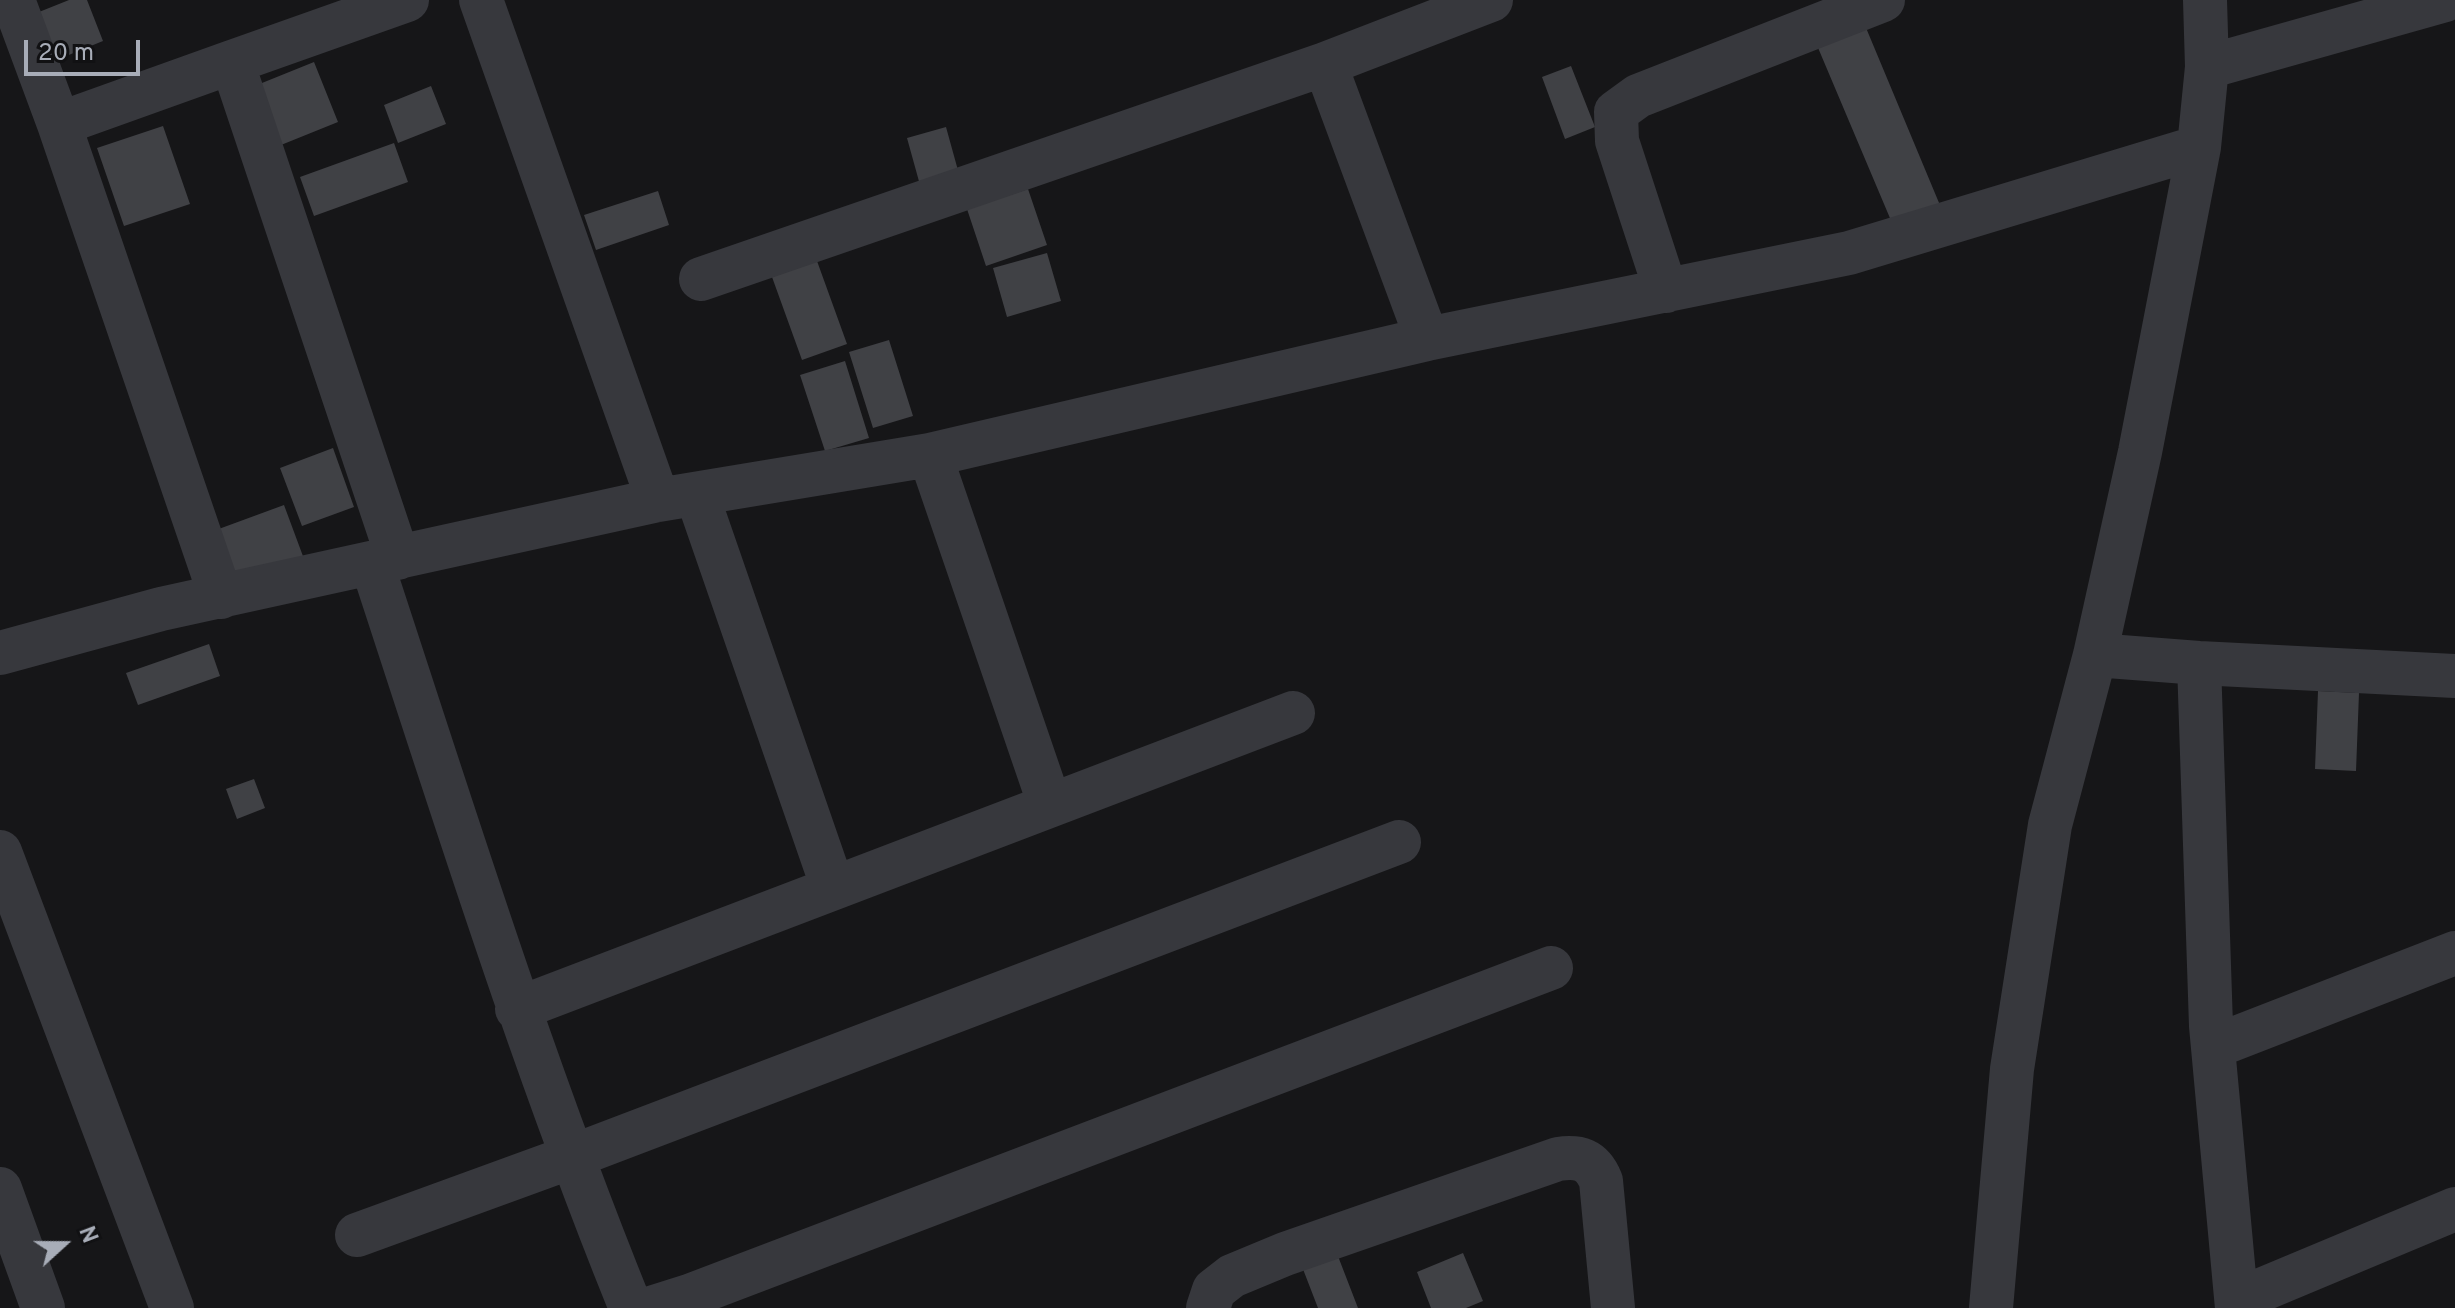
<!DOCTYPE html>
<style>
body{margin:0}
#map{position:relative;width:2455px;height:1308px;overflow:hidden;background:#161618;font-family:Overpass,sans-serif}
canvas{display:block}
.north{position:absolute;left:24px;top:1204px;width:80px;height:80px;-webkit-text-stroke:6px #111113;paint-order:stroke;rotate:69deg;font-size:22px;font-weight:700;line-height:32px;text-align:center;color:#a8adb8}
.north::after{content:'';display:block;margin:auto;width:28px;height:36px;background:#a8adb8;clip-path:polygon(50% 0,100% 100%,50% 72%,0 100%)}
.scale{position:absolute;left:24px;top:40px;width:116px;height:36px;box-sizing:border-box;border:4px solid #a8adb8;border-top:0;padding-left:10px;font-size:24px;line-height:28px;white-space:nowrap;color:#a8adb8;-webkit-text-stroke:6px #111113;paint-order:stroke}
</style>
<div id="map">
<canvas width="2455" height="1308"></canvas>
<div class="north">N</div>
<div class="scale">20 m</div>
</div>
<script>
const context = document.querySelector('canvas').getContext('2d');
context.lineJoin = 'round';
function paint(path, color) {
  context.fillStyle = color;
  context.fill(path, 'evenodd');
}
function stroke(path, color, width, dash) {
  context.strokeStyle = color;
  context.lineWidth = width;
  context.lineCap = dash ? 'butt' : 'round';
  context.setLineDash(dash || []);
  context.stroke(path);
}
const building = new Path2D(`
 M69,0H87L103,41L54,61L34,14Z
 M1864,23L1942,210L1895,230L1816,43Z
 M314,62L338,122L281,145L257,85Z
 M1571,66L1595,127L1565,139L1542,77Z
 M431,86L446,124L398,143L384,105Z
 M163,126L190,204L124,226L97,148Z
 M946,127L959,174L920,185L907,138Z
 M394,143L408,182L314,216L300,177Z
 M1028,189L1047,245L986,266L967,209Z
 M658,191L669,225L596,250L584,215Z
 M1047,253L1061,301L1007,317L993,268Z
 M817,261L847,344L802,360L772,277Z
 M889,340L913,416L873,428L849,352Z
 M845,361L869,438L825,451L800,375Z
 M333,448L354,507L302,526L280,468Z
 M284,505L307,567L237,591L216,530Z
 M209,644L220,676L138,705L126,673Z
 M2318,691L2359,693L2356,771L2315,769Z
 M254,779L265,808L237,819L226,789Z
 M1336,1251L1358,1308H1318L1301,1264Z
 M1463,1253L1483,1301L1466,1308H1431L1417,1272Z`);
const minor = new Path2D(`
 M13,0L59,124L221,597
 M481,0L658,500
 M2207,67L2445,0
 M59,124L232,62
 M701,279L1325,64
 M1666,291L1617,141L1616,112L1638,96L1883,0
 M1427,339L1325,64L1491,0
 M930,455L1050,805
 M697,495L833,888
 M398,558L232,62L407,0
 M372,564C454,814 532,1064 631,1308
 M0,653L161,609L658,500L930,455L1427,339L1849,253L2199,147
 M2095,655L2199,663L2455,676
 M2199,663L2211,1026L2237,1308
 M0,852L172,1308
 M517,1009L1293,713
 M2213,1047L2455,953
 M0,1189L43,1308
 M357,1235L571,1157L1399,842
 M2237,1300L2455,1209
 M651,1308L689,1296L1551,968
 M1208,1308L1214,1290L1232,1276L1285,1254L1558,1159C1579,1156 1592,1159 1601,1181L1613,1308
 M1991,1308L2012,1069L2050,825L2095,655L2140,452L2199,147L2207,67L2205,0`);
paint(building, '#404145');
stroke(minor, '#37383d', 44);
</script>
